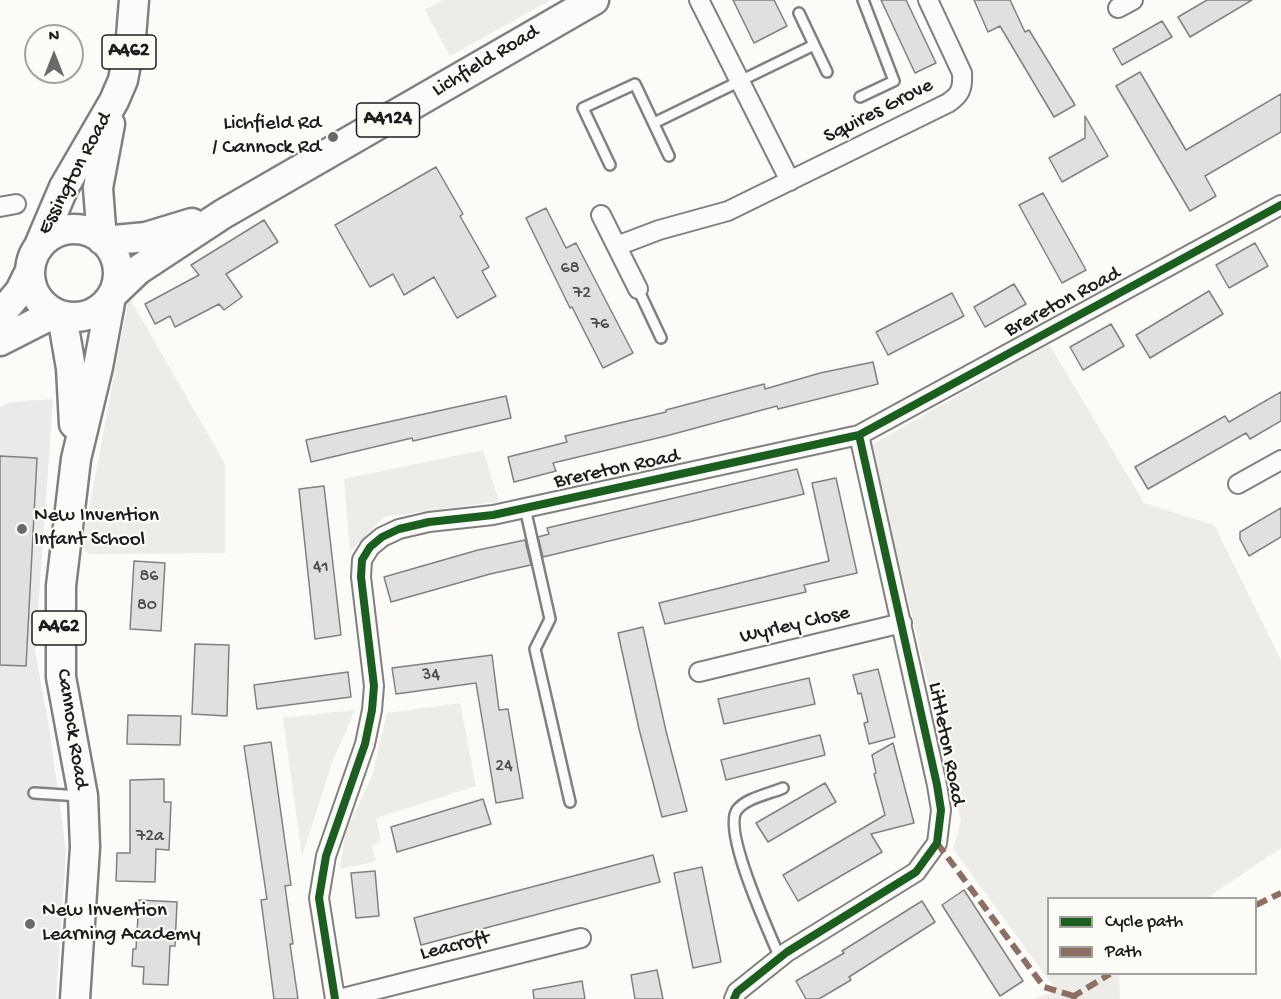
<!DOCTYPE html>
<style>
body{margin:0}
#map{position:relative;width:1281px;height:999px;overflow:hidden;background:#fcfbf8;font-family:"Gochi Hand",sans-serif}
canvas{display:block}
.legend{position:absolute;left:1047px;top:897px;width:210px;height:78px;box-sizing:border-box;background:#fdfcf7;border:2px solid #a3a29f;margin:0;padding:8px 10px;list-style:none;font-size:18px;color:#1c1c1c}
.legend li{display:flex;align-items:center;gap:12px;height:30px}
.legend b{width:30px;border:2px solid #a3a29f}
.north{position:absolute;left:24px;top:24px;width:60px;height:60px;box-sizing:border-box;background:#fdfcf7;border:2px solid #a3a29f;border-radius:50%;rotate:0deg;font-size:16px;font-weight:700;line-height:24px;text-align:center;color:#1c1c1c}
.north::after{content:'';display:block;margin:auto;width:21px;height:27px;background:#6a6a69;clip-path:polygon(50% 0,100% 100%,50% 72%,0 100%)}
</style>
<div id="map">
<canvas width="1281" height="999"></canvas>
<ul class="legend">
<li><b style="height:8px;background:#1b5e20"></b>Cycle path</li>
<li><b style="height:8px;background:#8d6e63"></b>Path</li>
</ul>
<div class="north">N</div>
</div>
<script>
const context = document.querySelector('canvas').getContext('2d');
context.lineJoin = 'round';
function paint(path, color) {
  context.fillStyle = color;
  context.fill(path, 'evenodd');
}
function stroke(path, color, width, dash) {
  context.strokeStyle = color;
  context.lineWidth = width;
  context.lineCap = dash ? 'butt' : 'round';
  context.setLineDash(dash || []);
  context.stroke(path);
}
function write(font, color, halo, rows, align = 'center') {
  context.font = font + ' "Gochi Hand",sans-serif';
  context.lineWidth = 4.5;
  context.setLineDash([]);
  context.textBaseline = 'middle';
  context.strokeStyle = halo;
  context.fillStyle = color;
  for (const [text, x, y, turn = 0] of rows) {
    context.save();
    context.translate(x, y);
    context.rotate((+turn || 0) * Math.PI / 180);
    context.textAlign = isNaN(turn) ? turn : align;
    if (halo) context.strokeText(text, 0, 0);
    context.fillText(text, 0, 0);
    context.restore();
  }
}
const built = new Path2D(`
 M53,399L35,651L49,727L66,850L56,999H0V407L11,402Z`);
const green = new Path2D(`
 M443,0H551L450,56L425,10Z
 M129,297L225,464V553L89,554L82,546Z
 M1049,344L1144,503L1214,525L1281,660V848L1207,898H1048V974H1119L1120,999H1034L1056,990L953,849L961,820L871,445Z
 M483,450L499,501L384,517L350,552L344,479Z
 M460,703L476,786L376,818L381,840L372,847L376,861L340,869L345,834L372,776L387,713Z
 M355,710L332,763L302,856L283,718Z`);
const building = new Path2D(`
 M733,0H774L787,26L754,43Z
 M881,0H906L936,63L915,73Z
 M974,0H1010L1025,32L1029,30L1075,105L1054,117L1000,26L988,32Z
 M1207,0H1252L1190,37L1178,17Z
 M1162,21L1172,37L1122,65L1113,49Z
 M1140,72L1186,150L1281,94V132L1205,176L1216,196L1190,211L1116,86Z
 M1085,116L1108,156L1062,182L1049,158L1085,138Z
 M436,167L463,214L460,216L489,267L482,271L496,296L457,318L434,277L404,295L393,274L370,287L335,225Z
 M1043,193L1086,270L1062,283L1019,205Z
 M546,208L566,248L576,243L633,353L603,368L572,307L570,308L526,218Z
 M264,220L278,242L226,274L242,297L224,310L219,304L175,327L170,316L155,324L145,304L199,275L191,265Z
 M1255,243L1268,266L1229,288L1216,265Z
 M1014,284L1026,304L985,327L974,307Z
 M1209,291L1223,314L1150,358L1136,335Z
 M952,293L964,316L888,355L876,332Z
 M1111,324L1124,346L1083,370L1070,347Z
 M873,362L878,384L778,409L777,406L666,436L553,463L556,471L514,482L508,457L567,442L565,436L666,412V410L764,384L765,389L820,373Z
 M1281,392V421L1250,439L1246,433L1148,489L1135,467L1225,416L1229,422Z
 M506,396L511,418L413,441L412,438L311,462L306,440Z
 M0,456L37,458L26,666L0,665Z
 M797,469L804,494L543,557L538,537L549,534L547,528Z
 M836,478L857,573L804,585L806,592L665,624L659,603L829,561L812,483Z
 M324,486L341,635L315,639L299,489Z
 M1281,508V537L1249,556L1240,539V532Z
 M525,540L531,565L490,574L391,602L384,577L478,550Z
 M134,561L165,563L161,631L130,629Z
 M643,627L666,731L687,811L662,817L639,729L618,633Z
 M195,644L229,645L227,716L192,714Z
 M492,655L499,710L508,709L523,798L496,803L476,683L396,694L392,668Z
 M878,669L895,737L869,744L864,723L868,722L861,693L858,694L853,675Z
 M348,672L351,697L257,709L254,685Z
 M809,678L815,704L724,724L718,699Z
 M128,715L181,716L180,745L127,744Z
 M820,735L825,755L726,780L721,760Z
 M271,742L291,885L285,886L293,944H290L298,999H274L261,900L267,899L244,746Z
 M893,743L914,823L871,834L882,852L798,901L783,875L885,815L874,774L876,773L872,755Z
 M164,779V802H171L169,850L156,849L155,882L116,881L117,853H130V780Z
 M825,783L836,802L768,842L756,823Z
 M483,799L491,824L397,852L391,827Z
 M653,855L660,882L421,945L414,918Z
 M702,867L721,962L693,968L674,873Z
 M375,871L379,916L356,918L351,873Z
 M964,890L1023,981L1000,996L942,905Z
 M139,900L177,902L175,946H170L168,985L143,984L144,967L132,966L133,949H136Z
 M922,901L935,922L849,977L851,980L819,999H806L796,981L844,953L842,951Z
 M657,970L663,999H635L631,975Z
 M582,981L585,999H534L533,990Z`);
const lane = new Path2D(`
 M799,13L827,72
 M860,97L894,81L863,0
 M654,123L814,45
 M610,165L583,108L635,84L669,156
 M638,289L661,338
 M525,508L550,619L535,649L570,802
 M34,793L80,796
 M780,958C770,934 722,831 737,810C746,798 769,794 783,788`);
const street = new Path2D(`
 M699,0L790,181
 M1118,8L1133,0
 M0,207L16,204
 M601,215L638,289
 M617,246L659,230L728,211L948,103C960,95 963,89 962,73L928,0
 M1238,484L1281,460
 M699,672L902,623
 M335,999L319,898L326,856L365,744L372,710L374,686L361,577L362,560L370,547L382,537L399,529L429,522L493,515L859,435L1281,205
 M339,999L581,938
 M734,999L737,992L787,952L916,872L937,843L941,810L937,785L859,435`);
const primary = new Path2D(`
 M30 273a44 44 0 1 1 88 0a44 44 0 1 1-88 0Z
 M102,240L98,188L110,124
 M104,241L146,237L192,223
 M38,248L64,187L114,101L123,80L131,37L134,0
 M113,294L138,270L223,214L594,0
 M0,315L20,291L30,271
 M62,316L71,368L74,424
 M0,341L55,313
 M75,999L85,847L83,796L61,677V586L76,459L98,367L111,297`);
const quiet = new Path2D(`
 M937,843L1044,987L1074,996
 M1256,905L1281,893
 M1074,999V996L1110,974`);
const cycleway = new Path2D(`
 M335,999L319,898L326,856L365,744L372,710L374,686L361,577L362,560L370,547L382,537L399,529L429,522L493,515L859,435L1281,205
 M734,999L737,992L787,952L916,872L937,843L941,810L937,785L859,435`);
const markers = [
 [333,137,6,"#6a6a69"],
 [22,529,6,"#6a6a69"],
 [30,924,6,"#6a6a69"]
];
const numberNames = [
 ["68",570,269],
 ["72",582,294],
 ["76",600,325],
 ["41",321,568],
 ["86",149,577],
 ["80",147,606],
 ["34",431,676],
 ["24",504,767],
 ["72a",150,837]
];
const shields = [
 [129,52,54],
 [388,120,63],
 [59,628,54]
];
const shieldNames = [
 ["A462",129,52],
 ["A4124",388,120],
 ["A462",59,628]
];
const streetNames = [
 ["Lichfield Road",486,62,-31],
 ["Squires Grove",879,112,-27],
 ["Essington Road",76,174,-62],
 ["Brereton Road",1063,303,-28],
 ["Brereton Road",617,470,-12],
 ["Wyrley Close",795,626,-13],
 ["Cannock Road",71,729,81],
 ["Littleton Road",945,744,79],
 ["Leacroft",455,947,-14]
];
const poiNames = [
 ["Lichfield Rd",321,125,"right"],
 ["/ Cannock Rd",321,149,"right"],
 ["New Invention",34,517],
 ["Infant School",34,541],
 ["New Invention",42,912],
 ["Learning Academy",42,936]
];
paint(built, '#ebeae8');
paint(green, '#edece8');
paint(building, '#e1e0de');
stroke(building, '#81807f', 1.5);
stroke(lane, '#81807f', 14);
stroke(street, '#81807f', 22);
stroke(primary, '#81807f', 33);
stroke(lane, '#fbfbf9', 9);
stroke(street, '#fbfbf9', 18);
stroke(primary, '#fbfbf9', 28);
stroke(quiet, '#8d6e63', 6, [12, 6]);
stroke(cycleway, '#1b5e20', 8);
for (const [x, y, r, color] of markers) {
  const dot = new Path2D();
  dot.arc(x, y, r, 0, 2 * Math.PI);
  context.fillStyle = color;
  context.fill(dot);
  stroke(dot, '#fdfcf7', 2);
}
write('18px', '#4d4d4c', null, numberNames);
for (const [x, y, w] of shields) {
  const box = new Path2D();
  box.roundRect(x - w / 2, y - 17, w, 34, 4.5);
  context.fillStyle = '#fdfcf7';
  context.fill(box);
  stroke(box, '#1c1c1c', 1.5);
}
write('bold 20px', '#1c1c1c', null, shieldNames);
write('21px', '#1c1c1c', '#fdfcf7', streetNames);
write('21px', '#1c1c1c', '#fdfcf7', poiNames, 'left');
</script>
